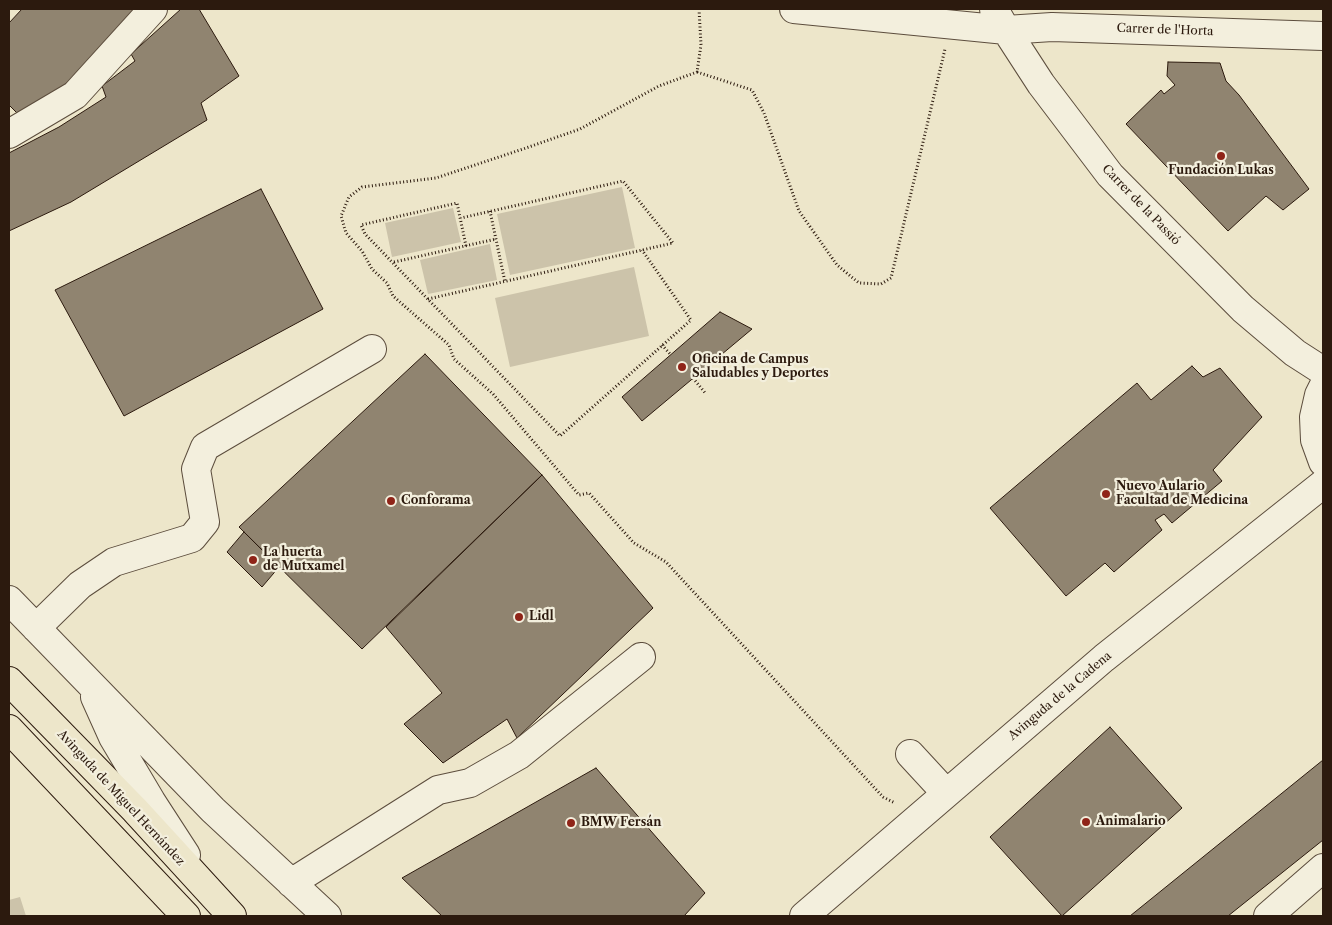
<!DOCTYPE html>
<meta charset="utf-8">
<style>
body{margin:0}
#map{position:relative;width:1332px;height:925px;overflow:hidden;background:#ede6ca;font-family:"Libre Caslon Text",serif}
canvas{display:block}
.frame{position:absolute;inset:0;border:10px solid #2c1a0e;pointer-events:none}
</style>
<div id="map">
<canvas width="1332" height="925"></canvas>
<div class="frame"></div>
</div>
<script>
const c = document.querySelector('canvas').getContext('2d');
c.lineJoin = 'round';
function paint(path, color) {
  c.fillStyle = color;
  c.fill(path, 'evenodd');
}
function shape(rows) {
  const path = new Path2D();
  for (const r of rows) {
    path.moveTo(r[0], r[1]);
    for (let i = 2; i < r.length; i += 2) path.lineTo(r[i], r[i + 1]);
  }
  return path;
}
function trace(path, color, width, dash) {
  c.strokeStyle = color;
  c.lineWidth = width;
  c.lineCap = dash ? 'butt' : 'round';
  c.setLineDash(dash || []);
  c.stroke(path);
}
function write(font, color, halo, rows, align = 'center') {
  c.font = font + ' "Libre Caslon Text",serif';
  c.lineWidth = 4.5;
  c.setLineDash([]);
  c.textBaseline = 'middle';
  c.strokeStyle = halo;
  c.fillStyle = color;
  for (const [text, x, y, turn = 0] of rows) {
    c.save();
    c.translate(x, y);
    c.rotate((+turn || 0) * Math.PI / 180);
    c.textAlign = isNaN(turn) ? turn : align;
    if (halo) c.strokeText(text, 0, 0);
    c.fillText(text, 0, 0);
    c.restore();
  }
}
paint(shape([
 [622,187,635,248,510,275,497,214],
 [453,208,461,242,392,257,385,223],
 [490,244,497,280,428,294,420,260],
 [634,267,649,336,510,367,495,298],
 [20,897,26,916,9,916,9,900]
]), '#ccc3aa');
const building = shape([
 [22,9,140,9,91,64,34,109,21,117,9,105,9,23,22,9],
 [181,9,199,9,239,76,201,103,207,120,71,202,9,231,9,153,59,127,106,97,102,86,135,61,131,54,181,9],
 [1168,62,1220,63,1226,81,1239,95,1309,189,1283,210,1266,196,1228,231,1126,124,1161,90,1164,94,1175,85,1167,76,1168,62],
 [261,189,323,309,124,416,55,290,261,189],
 [720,312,752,329,642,421,622,397,720,312],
 [425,354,542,475,362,649,239,527,425,354],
 [1192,366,1203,377,1220,368,1262,417,1213,470,1222,481,1172,523,1164,514,1155,520,1162,530,1114,572,1105,563,1066,596,990,508,1137,383,1151,400,1192,366],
 [542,475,653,608,517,738,507,719,443,763,404,724,442,693,386,627,542,475],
 [244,532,279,567,262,587,227,552,244,532],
 [1110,727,1182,808,1062,916,990,837,1110,727],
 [1323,760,1323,840,1228,916,1130,916,1323,760],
 [596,768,705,893,684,916,442,916,402,878,596,768]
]);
paint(building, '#908470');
trace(building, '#2c1a0e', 1);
const minor = shape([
 [794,9,1006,30,1052,27,1323,36],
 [994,9,1006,30,1041,84,1110,175,1243,309,1295,353,1323,371],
 [9,134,75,95,153,9],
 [1323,387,1319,395,1314,417,1315,440,1323,462],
 [9,600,213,810,327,916],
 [36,628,80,585,114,562,192,538,205,522,196,469,205,447,372,349],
 [95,697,113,737,151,801,186,855],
 [910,754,946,793],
 [291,883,438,790,470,783,519,755,641,657],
 [804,916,1104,658,1323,484],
 [1268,916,1323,868]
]);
const major = shape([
 [9,681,135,810,232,916],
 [9,729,186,916]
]);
trace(minor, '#5c4d3d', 30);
trace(major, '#2c1a0e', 30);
trace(shape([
 [699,9,701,45,697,72,659,86,580,129,526,148,436,178,362,187,349,197,341,216,346,233,362,251,372,269,387,283,393,296,449,345,454,359,493,394,579,495,589,493,634,543,666,562,883,797,895,803],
 [697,72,752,90,764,113,799,211,837,265,859,283,881,284,891,278,945,49],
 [490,211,505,282],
 [466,246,457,203,361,225,365,234,560,436,691,320,642,250],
 [394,262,496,239],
 [428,299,673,243,623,181,461,218],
 [662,345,671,355],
 [693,378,706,394]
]), '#2c1a0e', 3, [1, 2.5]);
trace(minor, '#f3efdd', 28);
trace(major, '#ede6ca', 28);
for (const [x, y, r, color] of [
 [1221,156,5,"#8f2418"],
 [682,367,5,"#8f2418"],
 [1106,494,5,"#8f2418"],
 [391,501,5,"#8f2418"],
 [253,560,5,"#8f2418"],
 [519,617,5,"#8f2418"],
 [1086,822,5,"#8f2418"],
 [571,823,5,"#8f2418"]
]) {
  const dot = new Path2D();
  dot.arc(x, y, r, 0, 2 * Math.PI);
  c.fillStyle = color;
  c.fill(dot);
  trace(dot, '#f3efdd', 2);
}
write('12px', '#2c1a0e', '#f3efdd', [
 ["Carrer de l'Horta",1165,30,2],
 ["Carrer de la Passió",1141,205,46],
 ["Avinguda de la Cadena",1060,696,-40],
 ["Avinguda de Miguel Hernández",121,798,47]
]);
write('bold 12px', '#2c1a0e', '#f3efdd', [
 ["Fundación Lukas",1221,171,"center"],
 ["Oficina de Campus",692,360],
 ["Saludables y Deportes",692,374],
 ["Nuevo Aulario",1116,487],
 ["Facultad de Medicina",1116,501],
 ["Conforama",401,501],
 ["La huerta",263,553],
 ["de Mutxamel",263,567],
 ["Lidl",529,617],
 ["Animalario",1096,822],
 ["BMW Fersán",581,823]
], 'left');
</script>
